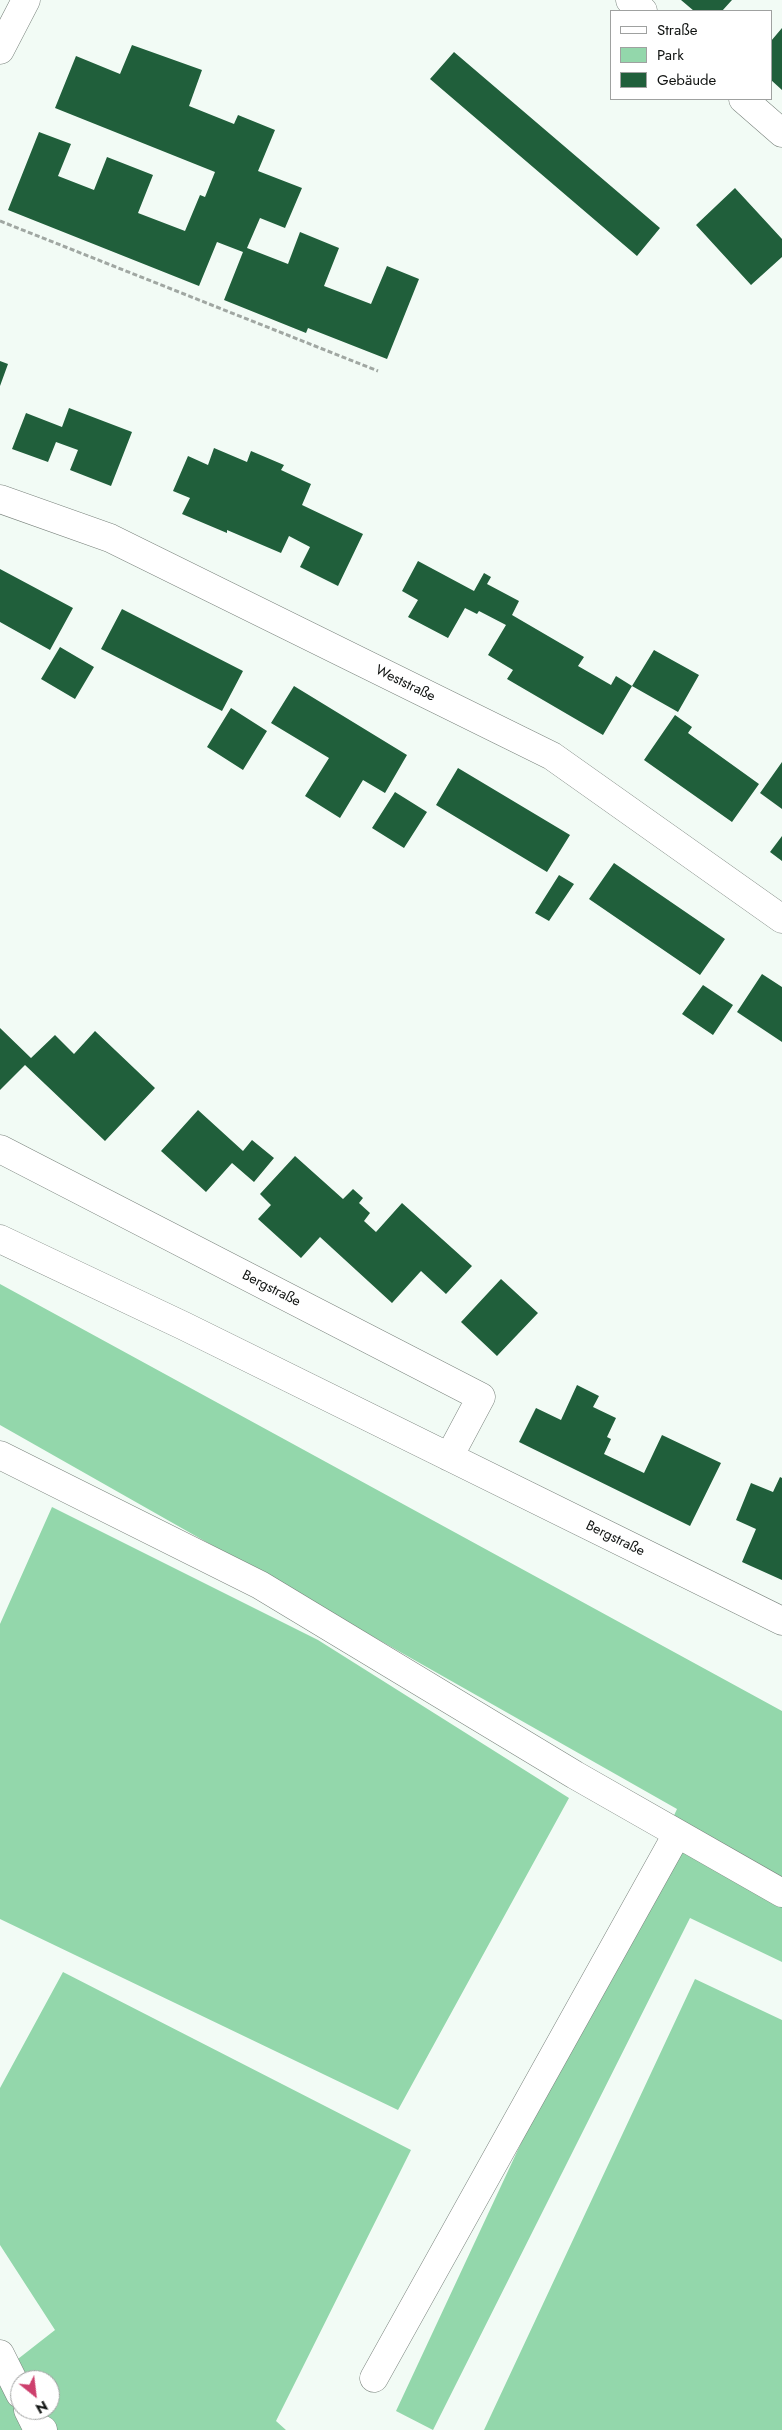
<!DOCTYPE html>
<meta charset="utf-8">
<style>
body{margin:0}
#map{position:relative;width:782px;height:2430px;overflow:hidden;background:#f2fbf5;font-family:Jost,sans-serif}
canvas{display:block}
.legend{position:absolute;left:610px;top:10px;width:162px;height:90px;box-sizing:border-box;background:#fff;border:1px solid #9fa1a0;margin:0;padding:6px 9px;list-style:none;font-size:15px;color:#101311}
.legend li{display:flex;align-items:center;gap:10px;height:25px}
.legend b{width:25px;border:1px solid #9fa1a0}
.north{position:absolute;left:10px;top:2370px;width:50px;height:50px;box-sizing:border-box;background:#fff;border:1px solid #9fa1a0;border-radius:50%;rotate:151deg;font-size:14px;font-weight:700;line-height:20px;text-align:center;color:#101311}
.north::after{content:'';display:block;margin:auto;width:18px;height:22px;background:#cd406d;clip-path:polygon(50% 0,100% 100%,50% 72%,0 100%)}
</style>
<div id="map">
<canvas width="782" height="2430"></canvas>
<ul class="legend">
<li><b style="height:6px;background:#fff"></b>Straße</li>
<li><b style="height:14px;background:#93d7ab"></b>Park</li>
<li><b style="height:14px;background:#205f3b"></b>Gebäude</li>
</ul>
<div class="north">N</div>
</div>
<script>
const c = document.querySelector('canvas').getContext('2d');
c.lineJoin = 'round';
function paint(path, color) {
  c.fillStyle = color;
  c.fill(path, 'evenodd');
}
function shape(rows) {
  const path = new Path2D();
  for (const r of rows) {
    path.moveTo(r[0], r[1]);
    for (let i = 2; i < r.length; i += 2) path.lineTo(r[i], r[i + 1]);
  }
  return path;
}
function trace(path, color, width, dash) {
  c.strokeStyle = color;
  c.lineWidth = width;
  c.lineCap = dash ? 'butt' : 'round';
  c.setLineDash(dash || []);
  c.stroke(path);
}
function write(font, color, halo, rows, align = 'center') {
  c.font = font + ' Jost,sans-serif';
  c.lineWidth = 5;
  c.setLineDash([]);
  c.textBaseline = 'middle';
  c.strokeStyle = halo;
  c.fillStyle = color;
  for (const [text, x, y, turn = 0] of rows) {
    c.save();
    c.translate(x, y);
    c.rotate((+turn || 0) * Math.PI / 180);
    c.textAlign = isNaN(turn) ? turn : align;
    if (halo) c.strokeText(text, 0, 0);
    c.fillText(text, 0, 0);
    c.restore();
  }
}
paint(shape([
 [0,1284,782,1711,782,1962,690,1918,433,2430,396,2411,677,1809,0,1425],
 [52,1507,318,1640,569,1798,398,2110,0,1919,0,1624],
 [63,1972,411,2150,276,2421,286,2430,0,2430,0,2373,55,2330,0,2245,0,2088],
 [20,2380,50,2380,50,2410,20,2410],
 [695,1979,782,2020,782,2430,484,2430]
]), '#93d7ab');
paint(shape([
 [681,0,732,0,722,11,694,11],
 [782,28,782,90,771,80,771,41],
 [132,45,202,70,189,106,234,124,238,115,275,130,258,171,302,188,285,228,260,218,247,248,288,264,300,232,339,248,324,286,371,304,387,266,419,279,387,359,308,328,306,333,224,300,243,252,217,242,199,286,8,210,39,132,71,144,58,176,94,190,107,157,153,175,138,213,185,231,200,195,205,197,215,172,55,108,76,56,120,74],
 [454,52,660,228,637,256,430,79],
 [735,188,782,239,782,257,751,285,696,225],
 [0,361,8,364,0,386],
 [69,408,132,432,111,486,70,470,78,450,56,442,48,462,12,449,26,413,62,427],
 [214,448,247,462,251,451,284,465,281,470,311,484,302,505,363,534,338,586,300,567,310,547,289,536,281,553,227,530,227,533,182,514,190,498,173,491,188,456,208,465],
 [418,561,474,591,484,573,491,577,487,584,519,601,512,615,584,657,578,666,611,685,616,676,632,686,603,735,507,679,513,670,488,655,506,625,479,611,477,614,465,608,448,638,408,617,418,600,402,591],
 [0,569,73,608,50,650,0,622],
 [122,609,243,671,222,711,101,649],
 [60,647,94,667,75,699,41,679],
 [654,650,699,675,678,712,632,686],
 [294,686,407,755,385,793,363,780,340,818,305,796,329,758,271,723],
 [231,708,267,731,243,770,207,747],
 [675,715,692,727,688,733,759,784,732,822,644,760],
 [782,762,782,809,760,793],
 [458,768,570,835,547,872,436,805],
 [395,792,427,812,404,848,372,828],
 [782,836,782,861,770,852],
 [614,863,725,939,700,975,589,899],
 [559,875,574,884,549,921,535,913],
 [762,974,782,987,782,1042,737,1012],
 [703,985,733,1005,713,1035,682,1014],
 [0,1028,31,1058,55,1035,74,1054,95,1031,155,1088,105,1141,25,1065,0,1090],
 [198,1110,243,1151,252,1140,274,1158,254,1182,232,1163,206,1192,161,1151],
 [295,1156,343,1199,353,1189,363,1198,359,1203,370,1213,364,1221,376,1232,402,1203,472,1266,446,1294,421,1271,392,1303,320,1237,301,1258,258,1219,271,1205,260,1194],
 [501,1279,538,1313,497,1356,461,1322],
 [577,1385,599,1396,593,1407,616,1418,607,1437,611,1439,604,1454,644,1473,662,1435,721,1463,690,1526,519,1442,536,1408,561,1420],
 [780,1477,782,1478,782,1580,742,1562,756,1529,736,1520,751,1483,773,1492]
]), '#205f3b');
const minor = shape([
 [630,0,643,11],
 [0,50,26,0],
 [743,99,782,133],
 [0,499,110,538,552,756,782,919],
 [0,1149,481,1397,449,1457],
 [0,1239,184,1326,782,1621],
 [0,1455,260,1585,575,1775,782,1893],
 [0,2354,20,2394],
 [374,2378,677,1834],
 [28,2410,36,2426,43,2430]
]);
trace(minor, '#7a837d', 29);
trace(shape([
 [0,221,378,371]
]), '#a0a7a2', 3, [5, 2.5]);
trace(minor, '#fff', 28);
write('14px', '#101311', '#fff', [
 ["Weststraße",405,684,26],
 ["Bergstraße",271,1289,27],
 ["Bergstraße",615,1539,26]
]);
</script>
